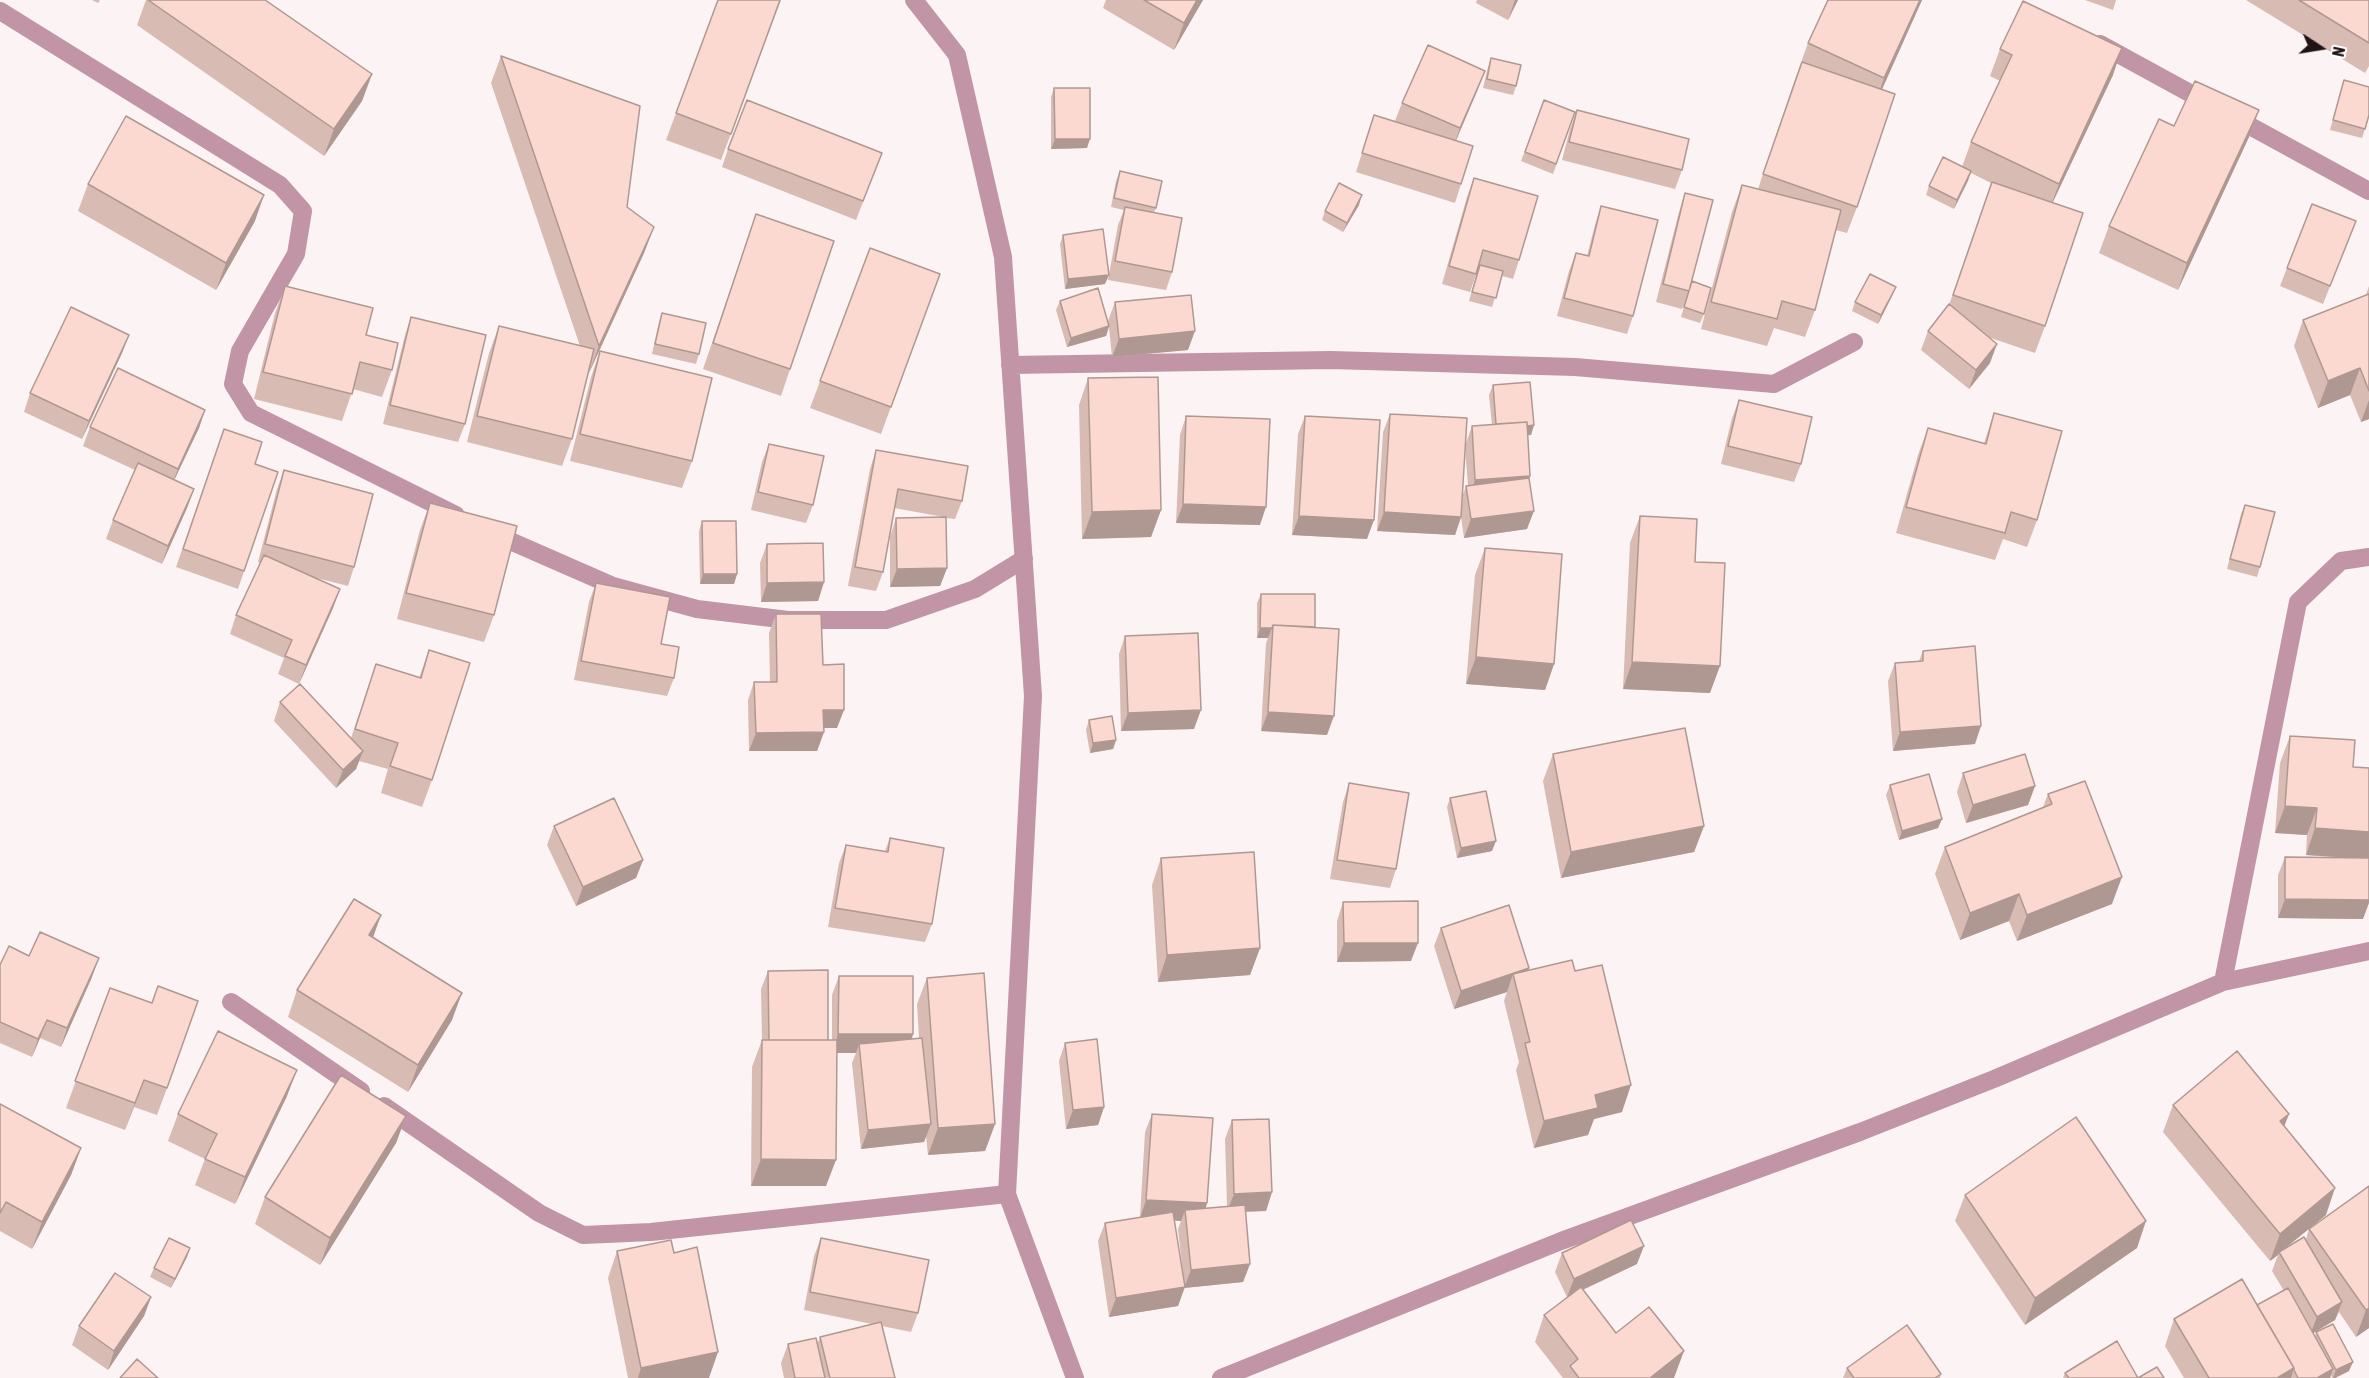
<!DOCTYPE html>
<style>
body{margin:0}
#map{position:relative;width:2369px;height:1378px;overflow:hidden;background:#fbf3f4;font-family:"Asap Condensed",sans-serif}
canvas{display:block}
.north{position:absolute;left:2291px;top:18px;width:60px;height:60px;-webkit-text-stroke:4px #fff;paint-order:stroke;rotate:102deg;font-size:16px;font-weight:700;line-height:24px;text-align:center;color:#1f1313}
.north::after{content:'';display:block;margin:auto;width:21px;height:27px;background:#1f1313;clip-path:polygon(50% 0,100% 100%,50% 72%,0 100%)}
</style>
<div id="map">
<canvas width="2369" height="1378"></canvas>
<div class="north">N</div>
</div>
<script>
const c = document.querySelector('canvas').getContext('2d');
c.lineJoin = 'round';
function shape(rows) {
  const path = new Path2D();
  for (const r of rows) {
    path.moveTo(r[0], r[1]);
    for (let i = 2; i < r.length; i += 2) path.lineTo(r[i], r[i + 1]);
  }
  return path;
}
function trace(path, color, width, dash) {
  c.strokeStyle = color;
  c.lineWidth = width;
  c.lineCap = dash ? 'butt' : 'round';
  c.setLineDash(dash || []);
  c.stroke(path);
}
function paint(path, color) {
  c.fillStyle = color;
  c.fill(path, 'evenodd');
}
trace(shape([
 [914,0,957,55,1003,257,1033,696,1007,1194,1075,1378],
 [0,11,280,185,303,211,296,254,240,351,233,384,251,413,456,515],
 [2100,44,2369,191],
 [1010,365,1331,360,1575,367,1774,384,1854,342],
 [492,533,613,586,697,609,788,620,886,620,975,589,1024,559],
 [2223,982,2298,602,2341,561,2369,557],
 [231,1002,361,1091],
 [384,1106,539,1213,583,1235,651,1232,1007,1194],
 [1221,1378,1561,1241,1860,1132,1994,1079,2223,982,2369,951]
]), '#c195a5', 18);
paint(shape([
 [92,0,100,0,98,3],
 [146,0,265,0,372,74,362,101,324,156,137,25],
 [781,0,721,160,666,140,676,113],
 [1106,0,1203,0,1174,50,1103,8],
 [1477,0,1518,0,1508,20,1476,3],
 [1828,0,1922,0,1882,89,1857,207,1847,233,1836,230,1815,310,1805,337,1774,328,1767,346,1701,329,1732,212,1742,185,1758,189,1792,88,1808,43],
 [2085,0,2116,0,2113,10],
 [2246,0,2369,0,2369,66,2365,73],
 [2000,49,2113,75,2053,202,2045,326,2035,353,1988,337,1990,363,1969,389,1921,350,1928,331,1949,305,1991,183,1971,173,1954,209,1926,195,1929,186,1962,167,1971,142,2000,81,1990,76],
 [501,56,627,207,654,227,644,253,589,373,589,371,572,439,562,466,467,442,489,353,499,326,580,346,491,83],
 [1491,58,1516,86,1513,95,1483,88,1488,67],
 [2344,80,2365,129,2362,138,2330,130],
 [1054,88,1087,148,1051,149,1051,97],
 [1478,89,1456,141,1461,184,1455,203,1356,172,1374,115,1395,121,1402,103],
 [1544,100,1575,112,1553,174,1521,161],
 [1577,110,1682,170,1675,189,1562,160,1570,129],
 [2259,110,2249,137,2178,290,2099,253,2109,226,2174,126],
 [728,149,882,153,856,220,722,167],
 [1120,171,1156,208,1154,212,1172,272,1166,290,1108,280,1118,225,1124,210,1111,207,1116,181],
 [1474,178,1519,260,1513,279,1502,276,1492,307,1469,301,1478,269,1470,292,1442,284,1467,197],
 [88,184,255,221,216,290,78,211],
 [1685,193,1691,285,1704,314,1700,323,1681,317,1686,300,1682,309,1656,302,1679,212],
 [1359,205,1343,232,1322,220,1325,211],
 [1601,206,1633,316,1627,334,1557,316,1569,271,1576,253,1587,256,1595,225],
 [756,215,790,369,781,396,703,369],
 [2356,221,2323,304,2280,286,2287,268],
 [1063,235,1105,284,1065,289,1060,244],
 [870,248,940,274,881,434,810,408],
 [285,286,366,335,392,370,382,397,353,389,342,421,254,399,275,313],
 [2369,286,2369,419,2361,422,2350,395,2318,408,2294,346,2303,320,2366,295],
 [1896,287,1892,296,1878,324,1852,311,1855,302],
 [1060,301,1108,321,1115,302,1188,350,1112,357,1109,327,1106,336,1067,347,1056,310],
 [662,313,699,354,696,364,652,354,659,322],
 [411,317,465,424,458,442,383,424,405,335],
 [129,335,122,353,82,439,24,412,30,393],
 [600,351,692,461,682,488,570,461,591,377],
 [1088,378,1161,510,1151,537,1082,539,1079,405],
 [1493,385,1534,425,1531,435,1528,435,1530,476,1529,479,1527,529,1464,538,1461,517,1455,535,1377,531,1383,432,1390,414,1466,443,1472,426,1492,425,1489,395],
 [1465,448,1468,486,1466,486,1462,497],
 [1739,400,1801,464,1794,482,1721,464,1732,418],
 [205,410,199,428,174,480,194,489,187,508,162,564,106,539,113,520,135,470,83,446,90,427],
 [1994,413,2037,520,2027,547,2003,539,1995,560,1896,533,1918,455,1928,428,1984,443],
 [1186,416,1260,525,1176,523,1180,435],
 [1305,416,1367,539,1292,535,1298,434],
 [224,429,255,464,278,472,238,589,176,567],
 [769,444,813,505,806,523,751,510,762,462],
 [876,450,962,501,955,519,946,518,947,568,940,586,890,587,890,537,896,518,944,517,894,508,883,572,876,591,848,586,870,469],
 [284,470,354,567,348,586,309,576,340,589,333,608,299,684,278,674,284,658,230,634,236,615,260,563,258,562,277,489],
 [430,503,494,615,484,642,397,619,420,530],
 [2245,505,2260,567,2257,577,2227,569,2241,514],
 [1640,516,1695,562,1710,693,1623,689,1630,543],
 [702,521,737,574,734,584,700,584,699,531],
 [767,544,824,582,818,601,761,602,760,563],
 [1485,548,1554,664,1545,690,1466,684,1475,575],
 [596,583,661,644,674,678,667,696,574,680,589,602],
 [1261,594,1315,627,1327,735,1261,731,1266,643,1268,638,1257,638,1257,603],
 [776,614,837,728,824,728,824,732,817,751,749,751,748,700,754,682,770,682,769,633],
 [1125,636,1194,729,1121,731,1119,654],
 [429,650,432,780,422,807,381,793,388,769,359,761,356,769,336,788,274,721,280,702,351,738,376,664,419,678],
 [1923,651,1975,744,1893,751,1888,681,1895,663,1919,661],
 [1089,720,1116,740,1113,749,1090,753,1086,730],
 [2290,736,2353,767,2363,919,2278,918,2278,875,2285,857,2348,858,2306,855,2307,835,2275,833,2280,763],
 [1553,754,1704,826,1694,852,1561,878,1543,781],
 [1963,773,2035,786,2028,805,1966,823,1957,792],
 [1349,783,1396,869,1390,888,1330,879,1343,802],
 [1890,785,1942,819,1938,828,1899,840,1886,795],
 [2048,794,2112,904,2017,941,2009,921,1960,940,1935,874,1945,847,2043,807],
 [1450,798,1492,851,1457,858,1447,807],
 [554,826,643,860,636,878,576,906,547,845],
 [890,838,932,924,925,942,828,927,839,863,846,845,885,851],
 [1161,858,1260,948,1250,975,1158,982,1152,885],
 [1343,902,1411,961,1337,962,1337,921],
 [381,915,373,938,452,1020,408,1092,288,1017,297,990],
 [1441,928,1529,968,1528,971,1622,1112,1594,1119,1588,1135,1534,1148,1516,1070,1519,1062,1504,1001,1507,992,1454,1009,1434,946],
 [29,956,92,977,61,1047,40,1038,32,1057,0,1043,0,965],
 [768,971,828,1040,832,1040,832,995,839,976,913,1034,912,1039,919,1038,917,1004,927,978,995,1124,985,1151,928,1155,926,1136,924,1142,861,1149,852,1063,856,1053,837,1053,826,1186,751,1186,752,1067,762,1040,761,989],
 [110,988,167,1088,157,1115,134,1107,125,1130,66,1108],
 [1065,1043,1104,1107,1098,1125,1066,1129,1059,1061],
 [287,1096,235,1204,195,1185,205,1159,168,1141,178,1114],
 [0,1104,81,1148,71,1175,32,1249,0,1231],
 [2173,1105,2284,1126,2326,1215,2287,1247,2306,1239,2309,1229,2369,1186,2369,1328,2356,1337,2339,1312,2335,1320,2313,1333,2315,1336,2316,1332,2349,1371,2335,1378,2332,1378,2331,1375,2330,1378,2184,1378,2165,1346,2174,1319,2257,1305,2284,1291,2272,1271,2278,1255,2270,1261,2163,1132],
 [1152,1114,1207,1203,1206,1208,1227,1206,1225,1139,1232,1120,1272,1192,1266,1211,1245,1212,1250,1264,1243,1282,1184,1288,1178,1306,1109,1317,1098,1241,1105,1223,1140,1217,1145,1132],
 [1174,1220,1181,1221,1178,1229,1184,1282],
 [406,1116,396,1143,320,1265,255,1224,265,1197],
 [1965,1195,2137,1248,2025,1325,1955,1221],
 [821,1238,918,1313,911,1332,882,1326,895,1378,784,1378,781,1363,788,1344,817,1345,820,1337,872,1324,804,1310,814,1256],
 [617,1251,674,1253,709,1378,628,1378,608,1278],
 [1562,1253,1637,1264,1583,1290,1616,1333,1674,1378,1563,1378,1535,1342,1544,1315,1567,1297,1555,1272],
 [187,1257,171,1288,150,1277,154,1268],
 [151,1297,144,1316,108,1370,72,1345,79,1326],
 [1847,1368,1941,1374,1940,1378,1843,1378],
 [2065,1373,2138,1378,2164,1378,2063,1378]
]), '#d8bbb3');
paint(shape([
 [1197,0,1203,0,1174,50,1184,23],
 [1515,0,1518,0,1508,20],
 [1920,0,1922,0,1875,105,1884,78],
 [2122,48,2113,75,2049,210,2059,184],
 [1485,71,1478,89,1453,147,1460,128],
 [372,74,362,101,324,156,334,129],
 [2259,110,2249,137,2178,290,2187,263],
 [1055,139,1090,139,1087,148,1051,149],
 [1971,171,1968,181,1954,209,1957,200],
 [264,195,255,221,216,290,226,263],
 [1362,195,1359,205,1343,232,1347,223],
 [654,227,644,253,589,373,599,346],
 [1109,275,1105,284,1065,289,1068,279],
 [1896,287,1892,296,1878,324,1881,315],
 [1109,326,1106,336,1067,347,1071,338],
 [1195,331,1188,350,1112,357,1119,339],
 [129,335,122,353,82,439,89,421],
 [1997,344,1990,363,1969,389,1976,370],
 [2360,368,2350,395,2318,408,2328,381],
 [2369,400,2369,419,2361,422],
 [205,410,199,428,171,487,178,469],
 [1534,425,1531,435,1493,438,1497,429],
 [1530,476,1524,495,1469,499,1475,480],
 [194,489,187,508,162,564,168,546],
 [1183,504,1266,507,1260,525,1176,523],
 [1161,510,1151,537,1082,539,1092,512],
 [1534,511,1527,529,1464,538,1471,519],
 [1384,512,1461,517,1455,535,1377,531],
 [1299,516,1374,520,1367,539,1292,535],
 [947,568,940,586,890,587,897,569],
 [703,574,737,574,734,584,700,584],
 [824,582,818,601,761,602,767,583],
 [340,589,333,608,299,684,306,665],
 [1260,628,1272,628,1268,638,1257,638],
 [1476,657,1554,664,1545,690,1466,684],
 [1632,662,1720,666,1710,693,1623,689],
 [823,710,844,710,837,728,817,728],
 [1201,710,1194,729,1121,731,1128,713],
 [1268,712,1334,716,1327,735,1261,731],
 [1981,726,1975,744,1893,751,1900,732],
 [824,732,817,751,749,751,756,733],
 [1116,740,1113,749,1090,753,1093,743],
 [363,751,356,769,336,788,343,770],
 [2035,786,2028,805,1966,823,1973,805],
 [2285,806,2317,808,2307,835,2275,833],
 [1942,819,1938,828,1899,840,1902,831],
 [1704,826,1694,852,1561,878,1571,852],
 [2315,828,2369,832,2369,859,2306,855],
 [1496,841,1492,851,1457,858,1461,848],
 [643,860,636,878,576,906,583,887],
 [2122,877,2112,904,2017,941,2027,915],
 [2019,894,2009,921,1960,940,1970,913],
 [2285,899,2369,900,2369,903,2363,919,2278,918],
 [381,915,371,942,369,935],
 [1344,943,1418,943,1411,961,1337,962],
 [1260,948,1250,975,1158,982,1167,955],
 [99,958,92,977,61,1047,67,1028],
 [1529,968,1522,987,1513,974,1507,992,1454,1009,1461,991],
 [462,993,452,1020,408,1092,418,1065],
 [47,1020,40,1038,32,1057,38,1039],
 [838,1034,913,1034,907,1053,859,1044,856,1053,832,1053],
 [297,1070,287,1096,235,1204,245,1177],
 [144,1080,134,1107,125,1130,135,1103],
 [1631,1085,1622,1112,1594,1119,1588,1135,1534,1148,1544,1121,1595,1095],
 [1104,1107,1098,1125,1066,1129,1073,1110],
 [2289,1114,2279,1140,2280,1121],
 [406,1116,396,1143,320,1265,330,1238],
 [931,1124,924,1142,861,1149,868,1130],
 [995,1124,985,1151,928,1155,938,1128],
 [81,1148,71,1175,32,1249,42,1222],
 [761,1159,836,1160,826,1186,751,1186],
 [2335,1188,2326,1215,2279,1253,2279,1252,2278,1255,2270,1261,2280,1234],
 [1272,1192,1266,1211,1227,1212,1234,1194],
 [1146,1200,1207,1203,1201,1222,1185,1210,1181,1221,1140,1218],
 [2146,1221,2137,1248,2025,1325,2035,1298],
 [1644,1246,1637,1264,1567,1297,1574,1279],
 [190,1248,187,1257,171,1288,175,1279],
 [1250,1264,1243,1282,1184,1288,1191,1270],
 [1185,1287,1178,1306,1109,1317,1116,1298],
 [151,1297,144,1316,108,1370,114,1351],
 [2342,1302,2335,1320,2310,1335,2317,1317],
 [2369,1308,2369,1328,2356,1337,2366,1310],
 [1684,1351,1674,1378,1650,1378],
 [718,1352,709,1378,638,1378,641,1368],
 [2353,1362,2349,1371,2335,1378,2333,1378,2336,1370],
 [2294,1368,2291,1378,2277,1378],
 [2333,1369,2330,1378,2317,1378]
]), '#b09892');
const building = shape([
 [148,0,265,0,372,74,334,129,148,0],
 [718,0,780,0,731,134,676,113,718,0],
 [1144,0,1197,0,1184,23,1144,0],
 [1828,0,1920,0,1884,78,1808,43,1828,0],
 [2299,0,2369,0,2369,43,2299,0],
 [2023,1,2122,48,2059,184,1971,142,2012,55,2000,49,2023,1],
 [1428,45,1485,71,1460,128,1402,103,1428,45],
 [501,56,640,106,627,207,654,227,599,346,501,56],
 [1491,58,1521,65,1516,86,1487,79,1491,58],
 [1802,62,1895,94,1857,207,1763,174,1802,62],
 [2344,80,2369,87,2369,115,2365,129,2333,120,2344,80],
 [2195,81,2259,110,2187,263,2109,226,2159,119,2174,126,2195,81],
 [1054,88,1090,88,1090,139,1055,139,1054,88],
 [747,100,882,153,863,201,728,149,747,100],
 [1544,100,1575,112,1556,164,1525,152,1544,100],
 [1577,110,1689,139,1682,170,1569,142,1577,110],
 [1374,115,1473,146,1461,184,1362,153,1374,115],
 [126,116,264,195,226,263,88,184,126,116],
 [1943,157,1971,171,1957,200,1929,186,1943,157],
 [1120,171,1162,181,1156,208,1114,198,1120,171],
 [1474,178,1538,196,1519,260,1483,250,1476,274,1449,266,1474,178],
 [1992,182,2083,213,2045,326,1953,295,1992,182],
 [1339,183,1362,195,1347,223,1325,211,1339,183],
 [1742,185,1841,210,1815,310,1782,301,1777,319,1711,302,1742,185],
 [1685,193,1713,200,1689,291,1663,284,1685,193],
 [2312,204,2356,221,2330,286,2287,268,2312,204],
 [1601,206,1658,220,1633,316,1564,298,1576,253,1589,256,1601,206],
 [1125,207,1182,218,1172,272,1115,261,1125,207],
 [756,214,834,241,790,369,713,343,756,214],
 [1103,229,1109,275,1068,279,1063,235,1103,229],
 [870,248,940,274,891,407,820,381,870,248],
 [1480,265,1503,271,1496,298,1472,292,1480,265],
 [1870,274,1896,287,1881,315,1855,302,1870,274],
 [1692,281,1711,288,1704,314,1684,307,1692,281],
 [285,286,373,308,366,335,398,343,392,370,360,362,352,394,263,372,285,286],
 [1098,288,1109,326,1071,338,1060,301,1098,288],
 [2369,294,2369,391,2360,368,2328,381,2303,320,2369,294],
 [1191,295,1195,331,1119,339,1115,302,1191,295],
 [1949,304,1997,344,1976,370,1928,331,1949,304],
 [71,307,129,335,89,421,30,393,71,307],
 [662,313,706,323,699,354,655,344,662,313],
 [411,317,486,335,465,424,390,405,411,317],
 [499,326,594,349,572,439,477,416,499,326],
 [600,351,712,378,692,461,580,434,600,351],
 [118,368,205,410,178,469,90,427,118,368],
 [1158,377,1161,510,1092,512,1088,378,1158,377],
 [1530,382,1534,425,1527,426,1527,422,1496,424,1493,385,1530,382],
 [1739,400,1812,417,1801,464,1728,446,1739,400],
 [1994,413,2062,431,2037,520,2011,512,2005,533,1906,507,1928,428,1986,444,1994,413],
 [1390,414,1467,418,1461,517,1384,512,1390,414],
 [1186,416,1270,419,1266,507,1183,504,1186,416],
 [1305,416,1380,420,1374,520,1299,516,1305,416],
 [1527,422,1530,476,1475,480,1472,426,1527,422],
 [224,429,262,442,255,464,278,472,244,571,183,549,224,429],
 [769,444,824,456,813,505,758,492,769,444],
 [876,450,968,466,962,501,898,489,883,572,855,567,876,450],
 [138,463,194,489,168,546,113,520,138,463],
 [284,470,373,494,354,567,265,544,284,470],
 [1529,478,1534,511,1471,519,1466,486,1529,478],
 [430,503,517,526,494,615,406,593,430,503],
 [2245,505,2275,512,2260,567,2230,559,2245,505],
 [1640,516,1697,519,1695,562,1725,563,1720,666,1632,662,1640,516],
 [946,517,947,568,897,569,896,518,946,517],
 [702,521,736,521,737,574,703,574,702,521],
 [823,543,824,582,767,583,767,544,823,543],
 [1485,548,1562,554,1554,664,1476,657,1485,548],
 [264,555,340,589,306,665,285,656,292,640,236,615,264,555],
 [596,583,670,597,661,644,679,647,674,678,581,661,596,583],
 [1261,594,1315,594,1315,627,1273,625,1272,628,1260,628,1261,594],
 [776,614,821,614,823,665,844,664,844,710,823,710,824,732,756,733,754,682,777,682,776,614],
 [1273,625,1339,629,1334,716,1268,712,1273,625],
 [1198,633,1201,710,1128,713,1125,636,1198,633],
 [1975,646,1981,726,1900,732,1895,663,1923,661,1923,651,1975,646],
 [429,650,470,663,432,780,390,766,398,743,355,729,376,664,421,678,429,650],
 [300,684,363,751,343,770,280,702,300,684],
 [1112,716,1116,740,1093,743,1089,720,1112,716],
 [1685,728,1704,826,1571,852,1553,754,1685,728],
 [2290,736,2355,740,2353,767,2369,768,2369,832,2315,828,2317,808,2285,806,2290,736],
 [2025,754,2035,786,1973,805,1963,773,2025,754],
 [1929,774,1942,819,1902,831,1890,785,1929,774],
 [2085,781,2122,877,2027,915,2019,894,1970,913,1945,847,2052,804,2048,794,2085,781],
 [1349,783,1409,793,1396,869,1337,860,1349,783],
 [1486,791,1496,841,1461,848,1450,798,1486,791],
 [614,798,643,860,583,887,554,826,614,798],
 [890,838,944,848,932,924,835,908,846,845,888,852,890,838],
 [1254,852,1260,948,1167,955,1161,858,1254,852],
 [2285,857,2369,858,2369,900,2285,899,2285,857],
 [354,899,381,915,369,935,462,993,418,1065,297,990,354,899],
 [1418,901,1418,943,1344,943,1343,902,1418,901],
 [1509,905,1529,968,1461,991,1441,928,1509,905],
 [40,932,99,958,67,1028,47,1020,38,1039,0,1022,0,965,9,946,29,956,40,932],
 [1572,960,1575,971,1602,965,1631,1085,1595,1095,1598,1108,1544,1121,1525,1043,1530,1042,1513,974,1572,960],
 [828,970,828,1040,769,1040,768,971,828,970],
 [984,973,995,1124,938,1128,927,978,984,973],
 [839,976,913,976,913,1034,838,1034,839,976],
 [158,986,198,1001,167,1088,144,1080,135,1103,75,1081,110,988,152,1003,158,986],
 [218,1031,297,1070,245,1177,205,1159,217,1134,178,1114,218,1031],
 [922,1038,931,1124,868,1130,859,1044,922,1038],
 [1097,1039,1104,1107,1073,1110,1065,1043,1097,1039],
 [762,1040,837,1040,836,1160,761,1159,762,1040],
 [2237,1051,2289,1114,2280,1121,2335,1188,2280,1234,2173,1105,2237,1051],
 [341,1075,406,1116,330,1238,265,1197,341,1075],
 [0,1104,81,1148,42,1222,6,1202,0,1213,0,1104],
 [1152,1114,1213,1118,1207,1203,1146,1200,1152,1114],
 [2076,1117,2146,1221,2035,1298,1965,1195,2076,1117],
 [1269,1119,1272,1192,1234,1194,1232,1120,1269,1119],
 [2369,1186,2369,1308,2366,1310,2309,1229,2369,1186],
 [1245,1205,1250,1264,1191,1270,1185,1210,1245,1205],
 [1173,1212,1185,1287,1116,1298,1105,1223,1173,1212],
 [1631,1220,1644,1246,1574,1279,1562,1253,1631,1220],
 [2304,1237,2342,1302,2317,1317,2279,1252,2304,1237],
 [169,1238,190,1248,175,1279,154,1268,169,1238],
 [821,1238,929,1260,918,1313,810,1292,821,1238],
 [671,1240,674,1253,697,1247,718,1352,641,1368,617,1251,671,1240],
 [115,1273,151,1297,114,1351,79,1326,115,1273],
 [2242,1279,2294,1368,2277,1378,2209,1378,2174,1319,2242,1279],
 [1581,1287,1616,1333,1649,1307,1684,1351,1650,1378,1579,1378,1570,1366,1578,1359,1544,1315,1581,1287],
 [2288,1288,2333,1369,2317,1378,2298,1378,2294,1370,2294,1368,2257,1305,2288,1288],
 [881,1322,895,1378,830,1378,820,1337,881,1322],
 [2333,1324,2353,1362,2336,1370,2316,1332,2333,1324],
 [1907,1325,1941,1374,1935,1378,1854,1378,1847,1368,1907,1325],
 [816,1338,825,1378,795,1378,788,1344,816,1338],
 [2117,1341,2138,1378,2157,1367,2164,1378,2069,1378,2065,1373,2117,1341],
 [137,1359,158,1378,120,1378,137,1359]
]);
paint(building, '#fbd9d0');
trace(building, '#b09892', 1.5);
</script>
